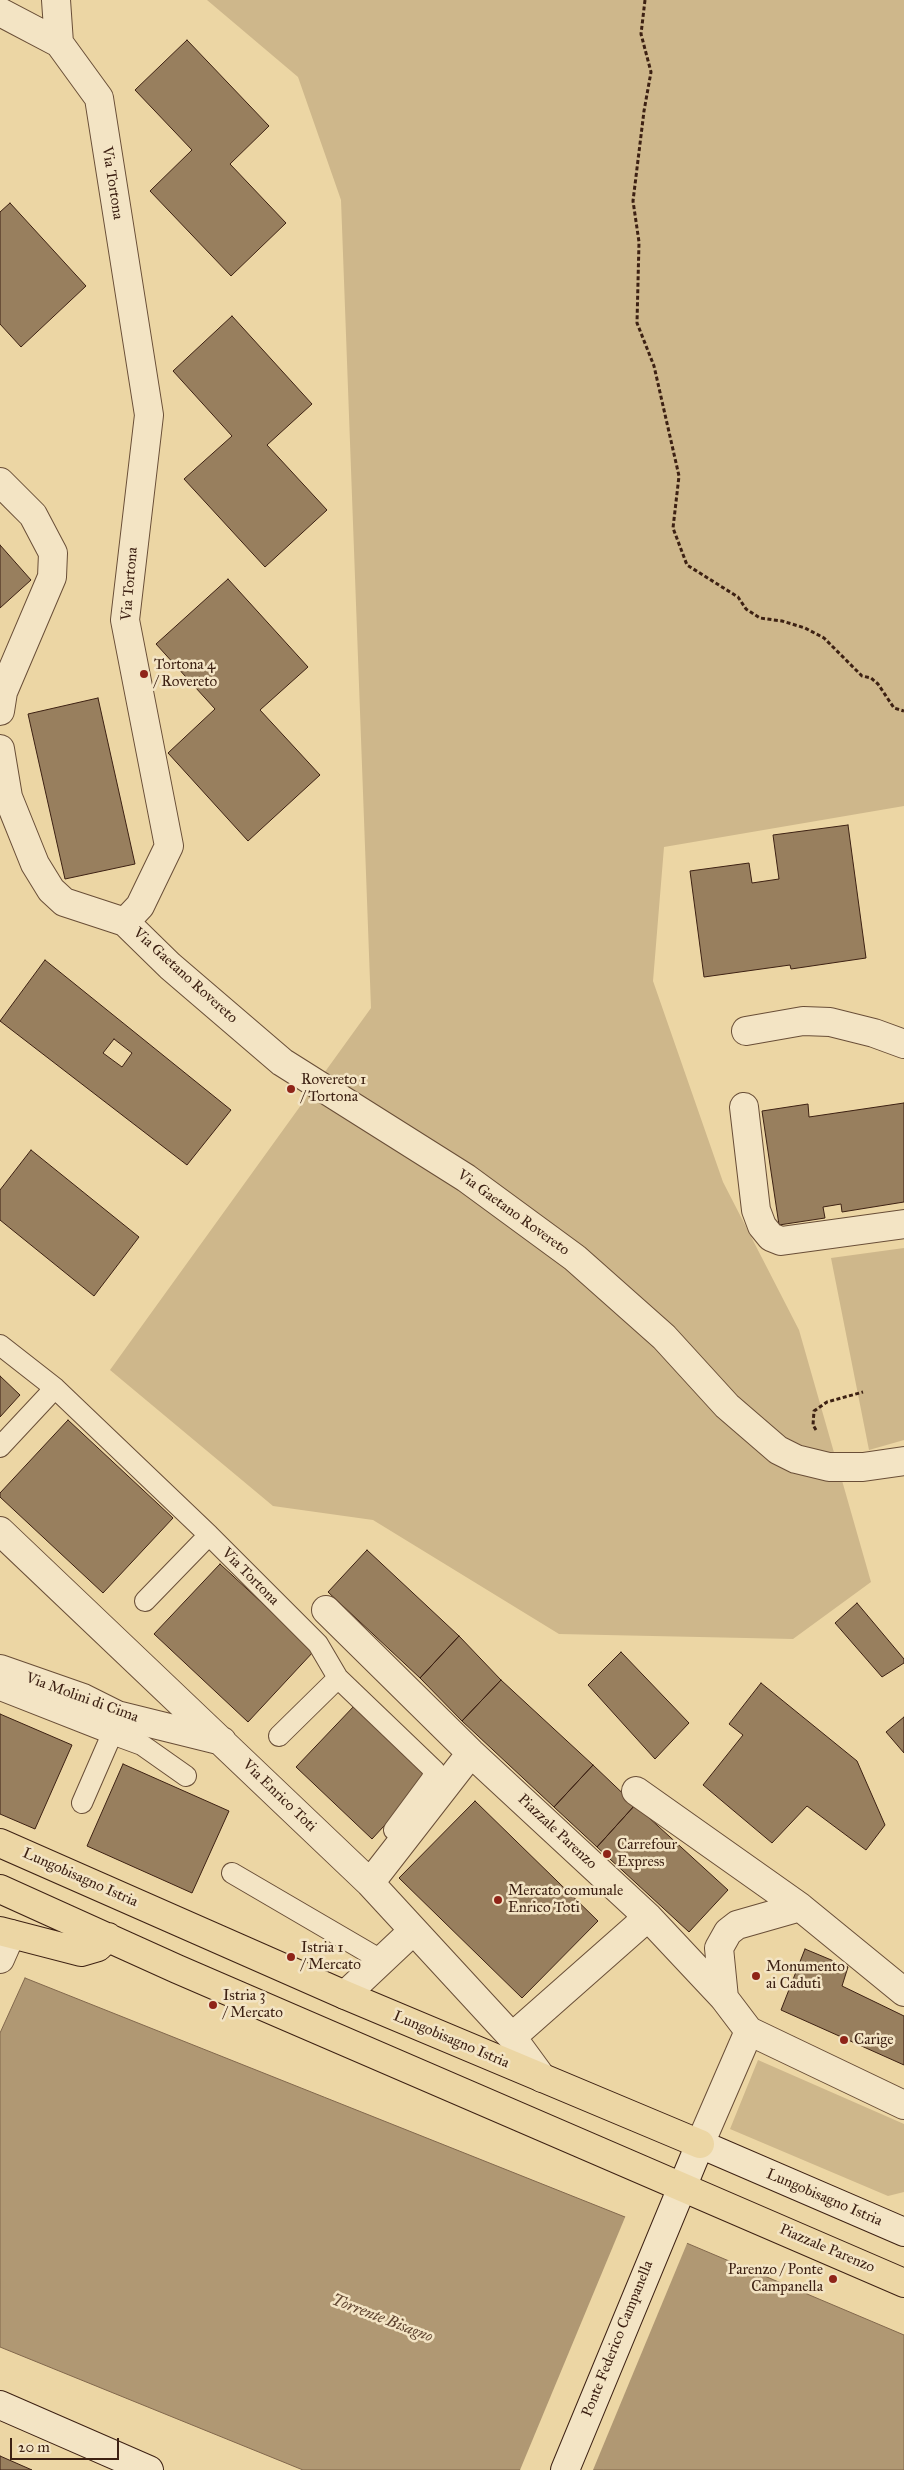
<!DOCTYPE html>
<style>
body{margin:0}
#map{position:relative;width:904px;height:2470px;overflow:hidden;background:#ecd6a4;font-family:"IM FELL Great Primer",serif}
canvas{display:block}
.scale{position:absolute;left:10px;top:2438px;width:109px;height:22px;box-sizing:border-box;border:2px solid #3d2113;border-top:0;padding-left:6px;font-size:15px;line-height:18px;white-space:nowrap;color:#3d2113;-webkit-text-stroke:4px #f3e4c4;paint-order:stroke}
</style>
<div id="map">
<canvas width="904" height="2470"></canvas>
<div class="scale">20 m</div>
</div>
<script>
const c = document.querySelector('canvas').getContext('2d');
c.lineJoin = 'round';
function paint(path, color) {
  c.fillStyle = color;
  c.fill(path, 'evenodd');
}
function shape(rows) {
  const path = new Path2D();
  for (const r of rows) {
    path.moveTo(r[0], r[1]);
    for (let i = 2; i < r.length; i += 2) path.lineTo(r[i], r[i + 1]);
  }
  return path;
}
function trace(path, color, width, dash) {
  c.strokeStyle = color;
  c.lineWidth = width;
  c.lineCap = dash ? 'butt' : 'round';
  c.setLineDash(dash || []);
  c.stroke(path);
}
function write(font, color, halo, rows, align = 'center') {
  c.font = font + ' "IM FELL Great Primer",serif';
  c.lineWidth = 5;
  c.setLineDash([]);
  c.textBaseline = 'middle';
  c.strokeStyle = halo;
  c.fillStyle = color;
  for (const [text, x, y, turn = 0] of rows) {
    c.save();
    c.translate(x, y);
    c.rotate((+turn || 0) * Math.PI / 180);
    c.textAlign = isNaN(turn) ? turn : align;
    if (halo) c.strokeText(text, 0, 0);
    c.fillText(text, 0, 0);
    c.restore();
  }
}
paint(shape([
 [207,0,904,0,904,806,664,847,653,981,723,1182,799,1330,871,1582,793,1639,559,1634,373,1520,273,1506,110,1370,371,1008,341,200,298,77],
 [904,1248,904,1440,869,1450,831,1258],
 [758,2060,904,2124,904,2192,888,2196,730,2129]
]), '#ceb78b');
const water = shape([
 [25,1978,625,2217,904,2335,904,2470,303,2470,0,2347,0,2033,25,1978]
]);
paint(water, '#b09873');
trace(water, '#82684d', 1);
paint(shape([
 [626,2215,688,2241,593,2470,520,2470]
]), '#ecd6a4');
const building = shape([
 [187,40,269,126,230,164,286,223,231,276,150,191,192,150,135,90,187,40],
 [10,203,86,286,21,347,0,324,0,212,10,203],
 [232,316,312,404,267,445,327,510,265,567,184,479,232,436,173,371,232,316],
 [0,545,31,580,0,608,0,545],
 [228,579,308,667,260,710,320,775,248,841,168,753,215,709,156,644,228,579],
 [98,698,135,864,65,879,28,714,98,698],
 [848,825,866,958,791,969,790,965,704,977,690,871,749,863,752,883,779,879,773,835,848,825],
 [45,960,231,1110,187,1165,0,1021,45,960],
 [114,1039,132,1053,122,1067,103,1053,114,1039],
 [904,1103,904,1202,842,1212,841,1204,823,1207,825,1218,779,1225,762,1111,808,1104,809,1117,904,1103],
 [31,1150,139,1237,94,1296,0,1220,0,1190,31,1150],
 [0,1376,20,1395,0,1417,0,1376],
 [68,1420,173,1518,103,1593,0,1497,0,1493,68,1420],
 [367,1550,459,1636,420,1678,328,1592,367,1550],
 [220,1564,314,1651,248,1722,154,1634,220,1564],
 [857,1603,904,1659,904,1663,882,1677,835,1623,857,1603],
 [459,1636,501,1680,462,1721,420,1678,459,1636],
 [621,1652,689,1723,655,1759,588,1685,621,1652],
 [501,1680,593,1765,554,1807,462,1721,501,1680],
 [761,1683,857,1761,885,1825,866,1850,807,1806,772,1843,703,1785,743,1735,729,1724,761,1683],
 [356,1704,431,1775,372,1839,296,1767,356,1704],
 [0,1714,72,1745,35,1829,0,1814,0,1714],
 [904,1717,904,1753,886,1732,904,1717],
 [123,1764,229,1811,192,1893,87,1846,123,1764],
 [593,1765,635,1805,597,1847,554,1807,593,1765],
 [475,1801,598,1921,522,1998,399,1878,475,1801],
 [635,1805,728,1890,689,1932,597,1847,635,1805],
 [805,1949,848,1967,842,1986,904,2016,904,2065,781,2010,805,1949],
 [0,2456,32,2470,0,2470,0,2456]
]);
paint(building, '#987f5e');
trace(building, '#3d2113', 1);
const lane = shape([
 [0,1345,55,1388,209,1535,318,1644,338,1678,435,1771,431,1780,394,1830],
 [0,1447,55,1388],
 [145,1601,209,1535],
 [0,1690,112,1734,82,1803],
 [112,1734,142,1745,186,1776],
 [279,1736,338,1678],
 [232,1873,381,1960]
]);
const street = shape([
 [56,0,59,43],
 [0,12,59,43,99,98,149,415,125,620,169,846,140,906,125,922],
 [0,482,33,515,53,553,52,577,3,692,0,711],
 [0,749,8,797,35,864,51,890,64,902,125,922,170,966,282,1062,466,1178,575,1258,664,1337,727,1406,778,1450,796,1459,829,1467,863,1467,904,1461],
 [746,1031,803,1021,830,1022,874,1033,904,1044],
 [744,1107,756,1210,762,1226,771,1237,781,1241,904,1224],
 [0,1531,370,1883,512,2037,542,2078],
 [326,1610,471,1753,648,1917,724,1998,749,2031,904,2105],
 [0,1669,83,1698,117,1715,222,1741],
 [636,1791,800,1907,737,1925,728,1932,719,1948,724,1998],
 [370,1883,471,1753],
 [800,1907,904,1992],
 [0,1959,11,1934],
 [345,1995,413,1931],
 [512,2037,648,1917],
 [700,2144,749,2031]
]);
const secondary = shape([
 [0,2405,149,2470],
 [565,2470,700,2144,904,2232]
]);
const primary = shape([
 [0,1843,345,1995,700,2144],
 [0,1889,177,1969,904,2283],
 [0,1931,81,1952,98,1947,108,1937]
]);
trace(lane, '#694e37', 22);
trace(street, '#694e37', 30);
trace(secondary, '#3d2113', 30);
trace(primary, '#3d2113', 30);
trace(shape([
 [645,0,641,34,651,72,644,111,633,201,639,242,637,323,654,366,679,476,673,528,687,565,738,597,746,609,760,618,782,621,805,628,824,638,862,676,871,678,878,684,894,708,904,711],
 [816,1430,813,1425,814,1411,827,1402,863,1392]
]), '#3d2113', 3, [4, 2.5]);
trace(lane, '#f3e4c4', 20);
trace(street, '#f3e4c4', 28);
trace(secondary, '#f3e4c4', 28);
trace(primary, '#ecd6a4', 28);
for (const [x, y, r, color] of [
 [144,674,5,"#8f2418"],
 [291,1089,5,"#8f2418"],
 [607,1854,5,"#8f2418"],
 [498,1900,5,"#8f2418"],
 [291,1957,5,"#8f2418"],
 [756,1976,5,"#8f2418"],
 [213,2005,5,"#8f2418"],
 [844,2040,5,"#8f2418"],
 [833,2279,5,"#8f2418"]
]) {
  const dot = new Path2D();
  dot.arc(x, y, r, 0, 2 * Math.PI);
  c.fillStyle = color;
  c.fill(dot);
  trace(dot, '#f3e4c4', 2);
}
write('15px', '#3d2113', '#f3e4c4', [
 ["Via Tortona",112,183,81],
 ["Via Tortona",130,584,-85],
 ["Via Gaetano Rovereto",185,976,42],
 ["Via Gaetano Rovereto",513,1213,36],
 ["Via Tortona",250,1577,45],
 ["Via Molini di Cima",82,1698,20],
 ["Via Enrico Toti",279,1796,44],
 ["Piazzale Parenzo",557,1832,43],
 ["Lungobisagno Istria",80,1878,24],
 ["Lungobisagno Istria",451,2040,23],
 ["Lungobisagno Istria",824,2198,23],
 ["Piazzale Parenzo",827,2249,23],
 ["Ponte Federico Campanella",618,2339,-68]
]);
write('15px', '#3d2113', '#f3e4c4', [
 ["Tortona 4",154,665],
 ["/ Rovereto",154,682],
 ["Rovereto 1",301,1080],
 ["/ Tortona",301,1097],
 ["Carrefour",617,1845],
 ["Express",617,1862],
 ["Mercato comunale",508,1891],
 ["Enrico Toti",508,1908],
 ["Istria 1",301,1948],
 ["/ Mercato",301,1965],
 ["Monumento",766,1967],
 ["ai Caduti",766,1984],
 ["Istria 3",223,1996],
 ["/ Mercato",223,2013],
 ["Carige",854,2040],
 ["Parenzo / Ponte",823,2270,"right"],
 ["Campanella",823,2287,"right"]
], 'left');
write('italic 16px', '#604530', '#f3e4c4', [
 ["Torrente Bisagno",382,2319,21]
]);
</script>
